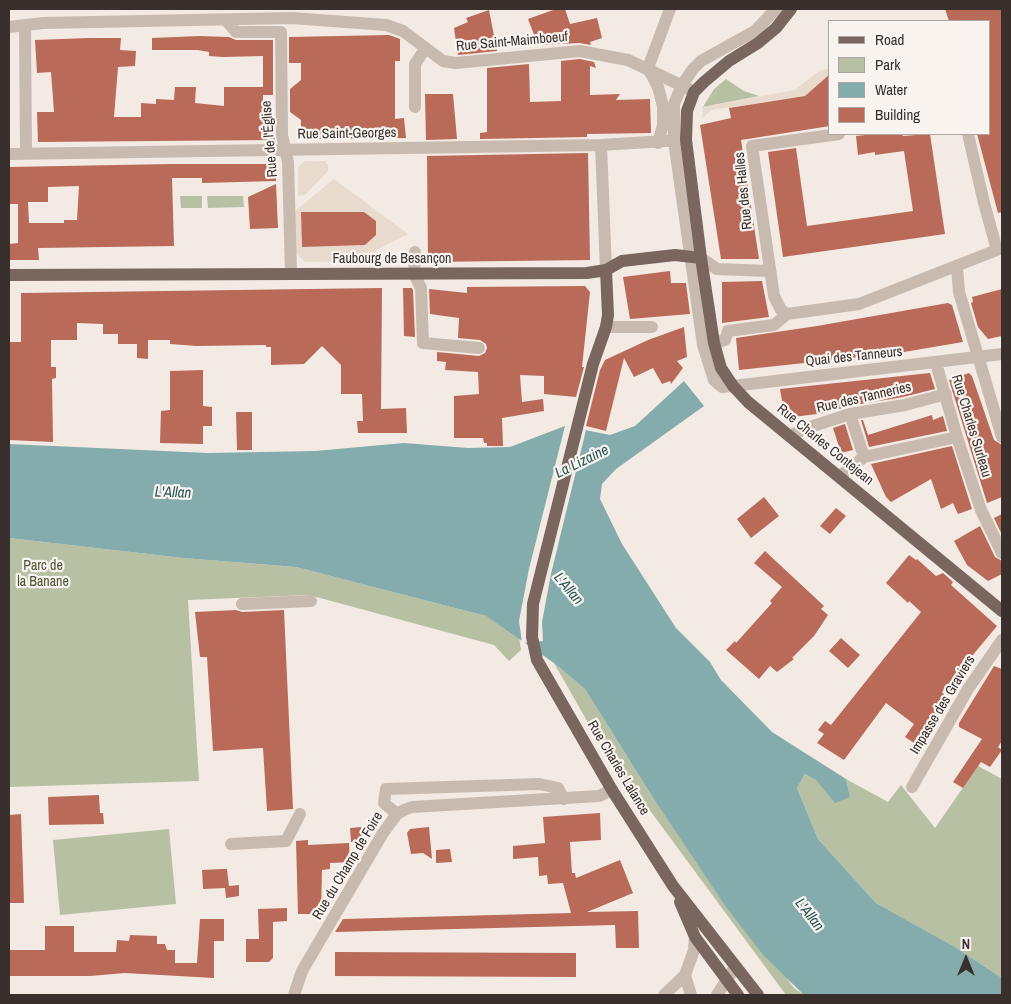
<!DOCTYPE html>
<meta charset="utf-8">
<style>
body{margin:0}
#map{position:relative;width:1011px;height:1004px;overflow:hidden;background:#f2eae3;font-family:"Archivo Narrow",sans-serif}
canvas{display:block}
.frame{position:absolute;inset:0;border:10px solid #39302d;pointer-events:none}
.legend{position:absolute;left:828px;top:20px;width:162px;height:115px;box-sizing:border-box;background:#f9f4ef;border:1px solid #aca6a1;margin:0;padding:6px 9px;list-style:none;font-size:15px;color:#39302d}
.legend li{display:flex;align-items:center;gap:10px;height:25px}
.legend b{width:25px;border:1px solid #aca6a1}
.north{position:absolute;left:941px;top:934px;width:50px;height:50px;-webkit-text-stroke:4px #f9f4ef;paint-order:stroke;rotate:0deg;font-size:14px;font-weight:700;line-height:20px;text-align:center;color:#39302d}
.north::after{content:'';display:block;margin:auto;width:18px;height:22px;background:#39302d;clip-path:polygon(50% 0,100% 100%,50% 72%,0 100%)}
</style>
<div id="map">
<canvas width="1011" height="1004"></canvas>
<div class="frame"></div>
<ul class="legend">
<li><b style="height:6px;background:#79665f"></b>Road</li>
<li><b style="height:14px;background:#b8c0a4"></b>Park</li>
<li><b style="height:14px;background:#84acac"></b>Water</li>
<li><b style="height:14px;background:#ba6a58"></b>Building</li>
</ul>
<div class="north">N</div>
</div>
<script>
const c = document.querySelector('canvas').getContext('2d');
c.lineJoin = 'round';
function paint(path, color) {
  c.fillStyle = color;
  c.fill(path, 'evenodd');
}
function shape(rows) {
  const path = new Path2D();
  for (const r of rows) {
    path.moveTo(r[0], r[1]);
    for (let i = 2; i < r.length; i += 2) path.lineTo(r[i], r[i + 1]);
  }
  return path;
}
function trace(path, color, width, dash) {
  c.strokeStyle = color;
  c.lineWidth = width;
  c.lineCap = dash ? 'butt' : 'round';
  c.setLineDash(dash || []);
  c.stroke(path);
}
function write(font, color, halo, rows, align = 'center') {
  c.font = font + ' "Archivo Narrow",sans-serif';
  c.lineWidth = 4.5;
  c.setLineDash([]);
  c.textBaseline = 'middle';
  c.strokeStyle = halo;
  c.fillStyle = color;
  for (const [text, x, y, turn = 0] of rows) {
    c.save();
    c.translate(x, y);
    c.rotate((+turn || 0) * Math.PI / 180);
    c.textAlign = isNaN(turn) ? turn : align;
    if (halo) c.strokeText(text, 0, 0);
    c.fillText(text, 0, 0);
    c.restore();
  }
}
paint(shape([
 [726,79,744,91,759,96,703,107,714,89],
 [180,196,202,196,202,208,181,208],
 [207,196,243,196,244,207,208,208],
 [9,538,183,558,296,567,486,616,519,637,521,650,509,661,494,645,309,595,188,600,199,781,9,787],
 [554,663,585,689,650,793,794,988,804,995,786,995,643,801,631,798],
 [978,766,1002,779,1002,978,955,947,876,903,818,839,797,788,805,774,850,797,846,779,888,802,901,785,935,828],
 [169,829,176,904,60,915,53,840]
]), '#b8c0a4');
paint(shape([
 [830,68,830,79,824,79,806,96,711,110,702,119,703,107,795,90,819,71],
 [305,161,325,161,328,165,328,171,305,195,298,196,298,167],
 [334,179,408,234,376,250,378,261,305,262,296,253,295,211],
 [301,212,364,212,376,221,376,235,365,245,302,247]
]), '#e8dacc');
paint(shape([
 [684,381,704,406,616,469,602,484,600,499,622,544,676,628,710,662,721,680,772,732,846,779,850,797,835,803,816,780,805,774,797,788,818,839,876,903,955,947,1002,978,1002,995,804,995,764,956,726,907,650,793,585,689,554,663,486,616,296,567,183,558,9,538,9,444,208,453,315,451,404,443,468,448,510,447,565,426,610,435,635,426]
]), '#84acac');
paint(shape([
 [565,426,586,430,551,574,542,622,543,641,522,643,519,621,529,569]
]), '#f2eae3');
paint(shape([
 [556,9,565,9,570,24,597,18,602,38,590,42,591,45,579,43,538,45,528,19],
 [945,9,1002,9,1002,212,998,213,977,134,990,134,990,21,949,21],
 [489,10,497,51,458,55,454,28,468,22,466,18],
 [389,35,400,39,400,61,395,61,395,119,404,118,406,138,301,139,301,120,290,112,290,89,301,80,301,63,289,63,289,37],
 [199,36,229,37,236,40,273,40,273,95,263,95,263,56,223,57,209,56,209,52,198,50,152,50,152,38],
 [89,38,121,38,120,50,136,51,135,66,118,67,114,117,141,117,141,103,156,104,156,99,174,100,175,87,196,87,195,103,224,106,224,87,263,87,263,123,274,123,275,140,38,142,37,112,54,112,51,72,37,73,35,40],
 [580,59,594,62,596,68,590,66,590,95,620,94,616,100,650,99,651,133,587,134,587,137,480,139,480,133,487,132,487,68,529,64,530,102,561,101,561,61],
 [830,74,830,126,741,140,759,259,721,259,700,125,731,118,729,108,805,96],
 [425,94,453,94,457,139,426,140],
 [875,134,902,134,903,136,930,134,945,234,783,257,768,152,796,148,807,226,913,211,904,151,875,155,875,152,858,155,856,136],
 [588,153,590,260,428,262,427,156],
 [171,164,276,164,276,181,202,183,202,178,172,178,174,246,38,248,39,260,9,260,9,244,18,243,18,204,9,204,9,167],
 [79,186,77,220,64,220,64,223,29,223,28,202,48,202,48,187],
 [276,184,278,228,250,229,248,197],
 [301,212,364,212,376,221,376,235,365,245,302,247],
 [670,271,671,283,686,283,690,314,630,319,623,277],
 [762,281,769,317,722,323,722,282],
 [585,286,590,292,582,367,584,367,576,397,544,394,544,376,520,375,522,402,543,399,544,411,502,418,503,446,487,446,487,443,484,443,483,438,454,438,454,396,479,394,478,372,445,370,446,362,437,361,437,352,479,356,485,353,487,348,486,344,480,340,458,338,459,318,430,314,429,289,467,293,467,287],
 [382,288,381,409,406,408,407,433,358,433,357,421,363,421,362,394,341,394,341,365,322,346,304,364,271,365,271,347,266,347,266,345,197,346,170,344,170,340,148,340,148,359,137,358,137,344,118,344,118,334,103,334,103,324,77,323,77,340,51,340,51,367,56,367,56,378,52,379,53,442,9,440,9,342,21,342,21,293],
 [403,288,412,288,413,290,415,337,404,336],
 [1002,289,1002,336,988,339,978,327,971,303,973,302,972,297],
 [948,303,952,305,963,342,898,353,739,370,736,338,817,326],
 [684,327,687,357,677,361,683,368,671,384,670,381,662,384,653,368,634,377,624,358,606,431,586,426,600,370,605,360,648,340],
 [203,370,203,406,212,407,212,426,203,426,203,444,160,443,161,411,170,410,170,371],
 [930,373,935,389,903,397,849,406,825,413,785,418,780,389],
 [969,373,972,376,994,440,1002,445,1002,497,987,503,949,380],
 [236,412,252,412,252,450,237,450],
 [932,415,933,420,943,416,947,431,869,447,861,420,863,420,868,435],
 [845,424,853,450,841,453,833,428],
 [952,446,972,509,958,514,953,503,941,509,931,479,891,502,886,497,871,464],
 [764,497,779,516,751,538,737,519],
 [836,508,846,516,830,534,820,526],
 [1002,514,1002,535,994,518],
 [980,526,995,557,1002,561,1002,574,988,581,967,565,954,541],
 [765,551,824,606,821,609,828,615,814,636,792,658,794,659,777,672,770,666,759,679,726,650,735,641,736,643,772,603,770,601,782,587,754,563],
 [909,555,916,560,917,559,936,576,943,573,953,582,951,585,997,626,942,692,947,698,930,722,933,724,917,745,905,737,914,724,886,703,844,760,817,743,824,734,818,730,825,721,831,725,921,612,909,601,908,603,886,583],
 [236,610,242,612,284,610,293,809,267,811,263,748,213,751,207,657,200,657,195,612],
 [841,638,860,655,848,668,829,651],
 [994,666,1002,669,1002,741,998,747,1002,750,990,767,981,762,963,788,953,782,982,739,959,727,959,723],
 [99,795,100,813,103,813,104,824,49,825,48,797],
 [600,813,601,840,570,842,572,873,575,873,576,878,620,860,633,893,587,912,638,911,639,948,616,948,615,925,335,932,343,919,571,913,563,883,548,884,547,875,539,876,538,857,513,859,513,846,545,843,543,817],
 [21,814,24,903,9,903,9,815],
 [361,827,362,842,351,842,350,828],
 [429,827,432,859,423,853,411,854,407,833,410,829],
 [308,840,308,845,349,843,350,862,330,863,330,869,322,870,321,914,298,914,296,841],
 [450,849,452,862,436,863,436,850],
 [222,869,227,869,229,886,239,885,239,896,226,898,225,888,203,889,202,870],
 [287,908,287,921,273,922,273,958,269,962,246,962,246,939,259,939,258,909],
 [200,919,224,919,224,941,214,941,214,978,125,973,90,976,9,976,9,950,45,950,45,926,74,926,74,952,116,952,117,940,129,941,130,935,157,936,157,944,165,944,167,950,175,950,175,963,197,963],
 [335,952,576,953,576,977,335,976]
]), '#ba6a58');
trace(shape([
 [776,9,755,31,701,61,693,69,682,85,674,104,674,141,703,345,714,380,722,387,733,386,1002,354],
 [226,20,236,32,281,32,282,135,288,162,291,273],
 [9,27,43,23,292,18,386,25,403,31,443,61,456,63,580,51,628,60,689,89],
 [25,27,26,153],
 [648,68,658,87,663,106,663,125,658,143],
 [648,68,670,9],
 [415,107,415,64,425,49],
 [968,134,984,203,997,250],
 [601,145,606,270],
 [9,154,601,145,681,140],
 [415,252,414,274,421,288,423,343,479,348],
 [701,258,717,269,769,271],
 [957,267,959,292,1002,437],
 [787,314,781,310,774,296,752,146,839,134],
 [787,314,859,304,1002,248],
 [606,327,652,327],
 [714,343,725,340,728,331,774,325,787,314],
 [936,363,957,437,981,510,1002,553],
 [850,414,864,457],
 [790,436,807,428,850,414,905,405,946,394],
 [840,476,864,457,957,437],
 [242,604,311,601],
 [912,787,968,689,1002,640],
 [397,814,384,803,386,789,539,784,558,788,564,799],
 [231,844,286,841,300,814],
 [685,975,691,995],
 [294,995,302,971,383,833,397,814,404,810,412,807,599,796,612,790],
 [664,995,685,975,694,950,695,937],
 [717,995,735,967]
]), '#c9baaf', 12);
trace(shape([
 [791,9,776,28,758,43,729,61,704,82,694,92,687,111,686,140,701,258,714,343,721,368,733,386,748,402,1002,611],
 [606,270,608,315,606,327,593,364,533,604,532,637,537,660,612,790,673,886,758,995],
 [9,275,587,273,606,270,622,261,675,255,701,258],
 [680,902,695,937,738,995]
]), '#79665f', 12);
write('14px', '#39302d', '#f9f4ef', [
 ["Rue Saint-Maimboeuf",512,42,-5],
 ["Rue Saint-Georges",347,134,-1],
 ["Rue de l'Église",270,139,-95],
 ["Rue des Halles",744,191,-96],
 ["Faubourg de Besançon",392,259],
 ["Quai des Tanneurs",854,357,-6],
 ["Rue des Tanneries",864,398,-13],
 ["Rue Charles Surleau",971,426,73],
 ["Rue Charles Contejean",825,445,39],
 ["Impasse des Graviers",943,705,-59],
 ["Rue Charles Lalance",618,768,59],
 ["Rue du Champ de Foire",348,866,-59]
]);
write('14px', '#4a5533', '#f9f4ef', [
 ["Parc de",43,566],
 ["la Banane",43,582]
]);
write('italic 15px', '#265757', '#f9f4ef', [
 ["La Lizaine",582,462,-26],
 ["L'Allan",173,493,2],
 ["L'Allan",568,589,50],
 ["L'Allan",809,915,52]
]);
</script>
